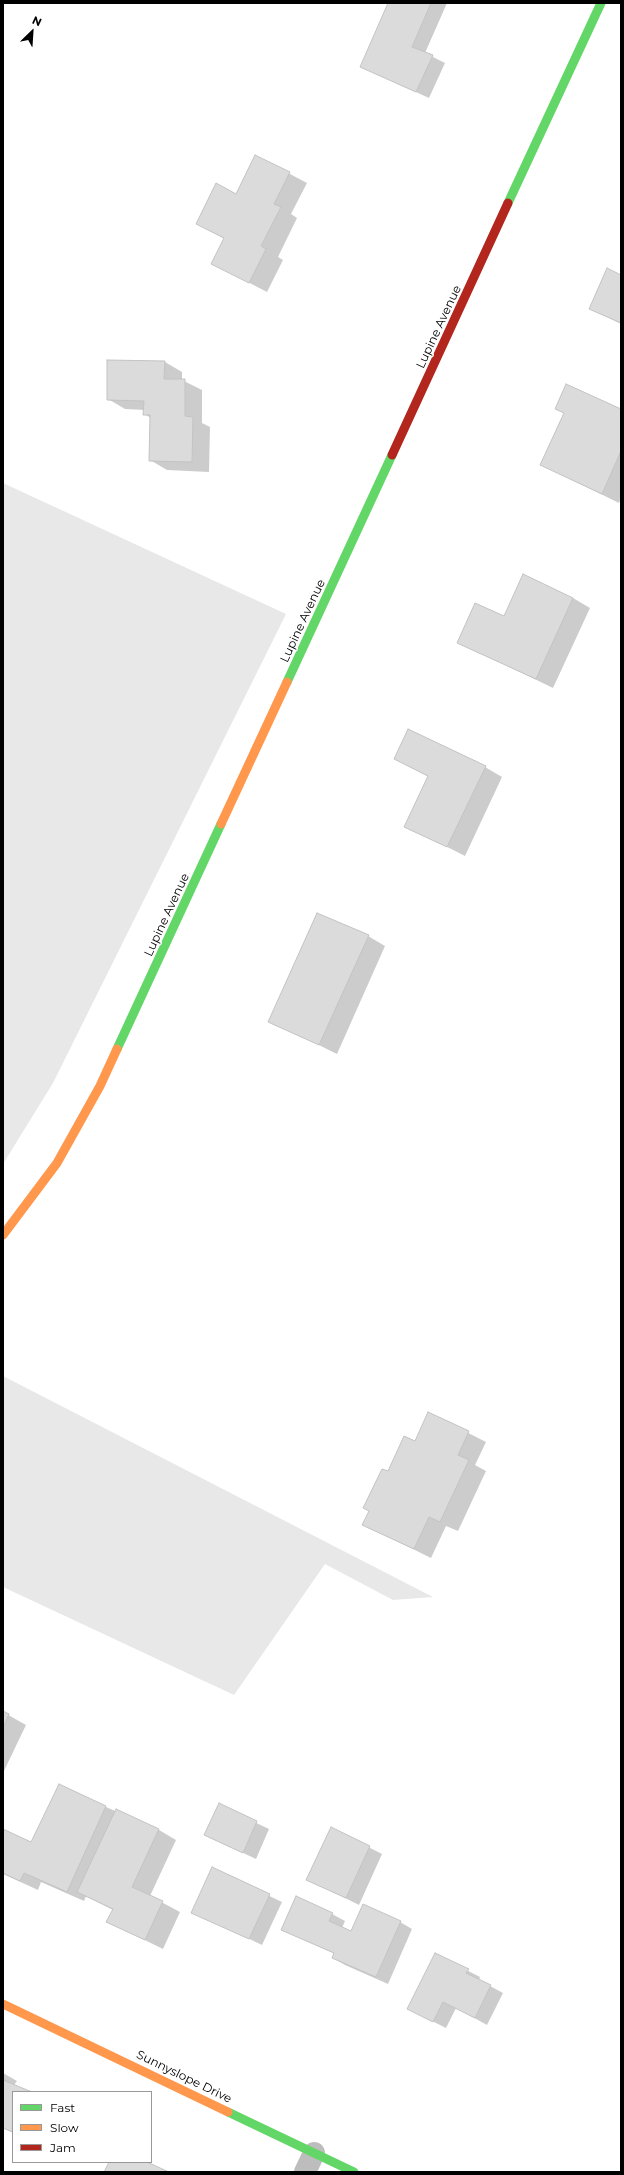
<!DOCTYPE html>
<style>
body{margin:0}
#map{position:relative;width:624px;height:2175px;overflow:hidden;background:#fff;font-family:Montserrat,sans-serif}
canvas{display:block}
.frame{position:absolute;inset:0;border:4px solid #000;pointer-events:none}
.legend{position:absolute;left:12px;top:2091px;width:140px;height:72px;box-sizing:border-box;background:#fff;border:1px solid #999;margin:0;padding:5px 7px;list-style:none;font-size:12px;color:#000}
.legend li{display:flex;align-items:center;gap:8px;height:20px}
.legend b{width:20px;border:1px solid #999}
.north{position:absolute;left:12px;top:12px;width:40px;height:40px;-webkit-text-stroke:3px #fff;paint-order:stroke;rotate:25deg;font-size:11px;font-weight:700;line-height:16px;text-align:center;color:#000}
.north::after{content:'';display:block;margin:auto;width:14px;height:18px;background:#000;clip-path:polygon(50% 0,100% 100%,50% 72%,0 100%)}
</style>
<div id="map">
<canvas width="624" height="2175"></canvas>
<div class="frame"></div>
<ul class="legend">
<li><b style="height:5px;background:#63d668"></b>Fast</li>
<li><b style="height:5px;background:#ff974d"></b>Slow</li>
<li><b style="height:5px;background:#b3261e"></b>Jam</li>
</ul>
<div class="north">N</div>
</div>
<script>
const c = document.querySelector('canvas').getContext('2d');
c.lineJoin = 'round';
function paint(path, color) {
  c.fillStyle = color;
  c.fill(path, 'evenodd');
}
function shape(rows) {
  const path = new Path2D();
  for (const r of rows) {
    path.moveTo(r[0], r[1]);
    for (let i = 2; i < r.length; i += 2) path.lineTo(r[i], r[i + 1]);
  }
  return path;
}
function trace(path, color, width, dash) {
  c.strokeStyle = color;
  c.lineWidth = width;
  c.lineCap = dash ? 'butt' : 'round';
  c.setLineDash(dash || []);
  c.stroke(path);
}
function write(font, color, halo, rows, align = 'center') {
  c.font = font + ' Montserrat,sans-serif';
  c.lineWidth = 3;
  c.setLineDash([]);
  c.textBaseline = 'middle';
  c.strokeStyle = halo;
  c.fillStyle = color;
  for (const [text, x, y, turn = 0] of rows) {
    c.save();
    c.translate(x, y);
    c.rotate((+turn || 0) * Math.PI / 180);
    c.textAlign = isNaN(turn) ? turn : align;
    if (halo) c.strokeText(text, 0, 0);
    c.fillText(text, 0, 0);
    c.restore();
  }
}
paint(shape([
 [3,483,286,614,53,1083,3,1164],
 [3,1376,433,1597,393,1600,325,1564,234,1695,3,1587]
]), '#e8e8e8');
paint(shape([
 [390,3,447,3,425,53,445,63,429,98,361,67],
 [256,156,307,183,291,214,297,218,278,257,283,260,267,292,213,264,225,239,197,224,236,195],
 [621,276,621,324,590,308],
 [165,362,182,372,182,380,202,390,202,423,210,427,209,472,167,470,150,460,151,418,144,414,145,410,125,409,108,399],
 [621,411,621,498,619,503,542,465],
 [573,598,590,608,553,688,458,642,504,618],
 [395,759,485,767,502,777,465,856,406,826,429,777],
 [368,936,385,946,337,1054,270,1021],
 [429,1413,486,1442,475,1465,486,1471,458,1531,446,1526,431,1558,364,1525,388,1473,415,1442],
 [3,1712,26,1725,3,1773],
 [219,1805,269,1829,256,1859,205,1835],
 [106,1807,159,1830,176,1840,150,1896,180,1912,163,1949,108,1922,113,1910,86,1896,84,1901,41,1882,38,1890,3,1874,3,1830,32,1844],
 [331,1828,382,1854,359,1905,307,1879],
 [213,1869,282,1902,262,1945,193,1912],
 [332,1914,345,1921,342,1928,352,1932,400,1922,412,1929,388,1984,345,1965,333,1958,335,1954,282,1929],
 [435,1954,480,1977,479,1980,503,1993,487,2025,456,2008,446,2028,420,2015],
 [3,2073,17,2081,14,2085,30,2092,13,2092,13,2133,3,2128]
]), '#0003');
const building = shape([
 [388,3,431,3,412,47,433,55,416,92,360,67,388,3],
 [255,155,290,172,274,204,281,207,261,246,266,249,249,283,211,264,224,238,196,224,216,183,236,194,255,155],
 [607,268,621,275,621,323,589,309,607,268],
 [107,360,165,361,164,379,185,379,185,416,193,417,192,462,149,461,150,415,143,415,144,401,107,400,107,360],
 [566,384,621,409,621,451,602,494,540,465,564,413,555,409,566,384],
 [523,574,573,598,536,679,457,643,475,603,504,616,523,574],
 [408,729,486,766,447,847,404,827,428,776,394,759,408,729],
 [317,913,369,935,319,1045,268,1022,317,913],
 [428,1412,469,1431,458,1455,469,1460,440,1522,429,1517,414,1549,362,1525,369,1511,363,1508,382,1469,388,1471,404,1436,415,1441,428,1412],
 [3,1711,9,1714,3,1728,3,1711],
 [59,1784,106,1806,67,1892,24,1873,20,1881,3,1873,3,1829,31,1842,59,1784],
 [219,1803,257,1821,243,1853,204,1835,219,1803],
 [116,1809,159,1829,132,1887,163,1901,145,1940,106,1922,113,1909,77,1892,116,1809],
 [331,1827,370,1846,346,1898,306,1880,331,1827],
 [212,1867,270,1894,249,1939,191,1913,212,1867],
 [296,1896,333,1913,329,1921,351,1931,363,1904,401,1921,376,1977,332,1958,334,1953,281,1930,296,1896],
 [435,1953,469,1969,466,1973,491,1985,475,2018,443,2002,433,2022,407,2009,435,1953],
 [3,2080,32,2092,13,2092,13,2132,3,2128,3,2080],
 [109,2162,147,2162,169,2172,104,2172,109,2162]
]);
paint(building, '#dbdbdb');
trace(building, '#c3c3c3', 1);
trace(shape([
 [305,2172,314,2153]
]), '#bdbdbd', 22);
trace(shape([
 [508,203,601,3],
 [287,682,392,455],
 [117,1049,221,824],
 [228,2112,354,2172]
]), '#63d668', 9);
trace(shape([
 [221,824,287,682],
 [3,1235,57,1163,100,1086,117,1049],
 [3,2004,228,2112]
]), '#ff974d', 9);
trace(shape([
 [392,455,508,203]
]), '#b3261e', 9);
write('12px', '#000', '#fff', [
 ["Lupine Avenue",439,327,-65],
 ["Lupine Avenue",303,621,-65],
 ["Lupine Avenue",167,915,-65],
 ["Sunnyslope Drive",184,2077,26]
]);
</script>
